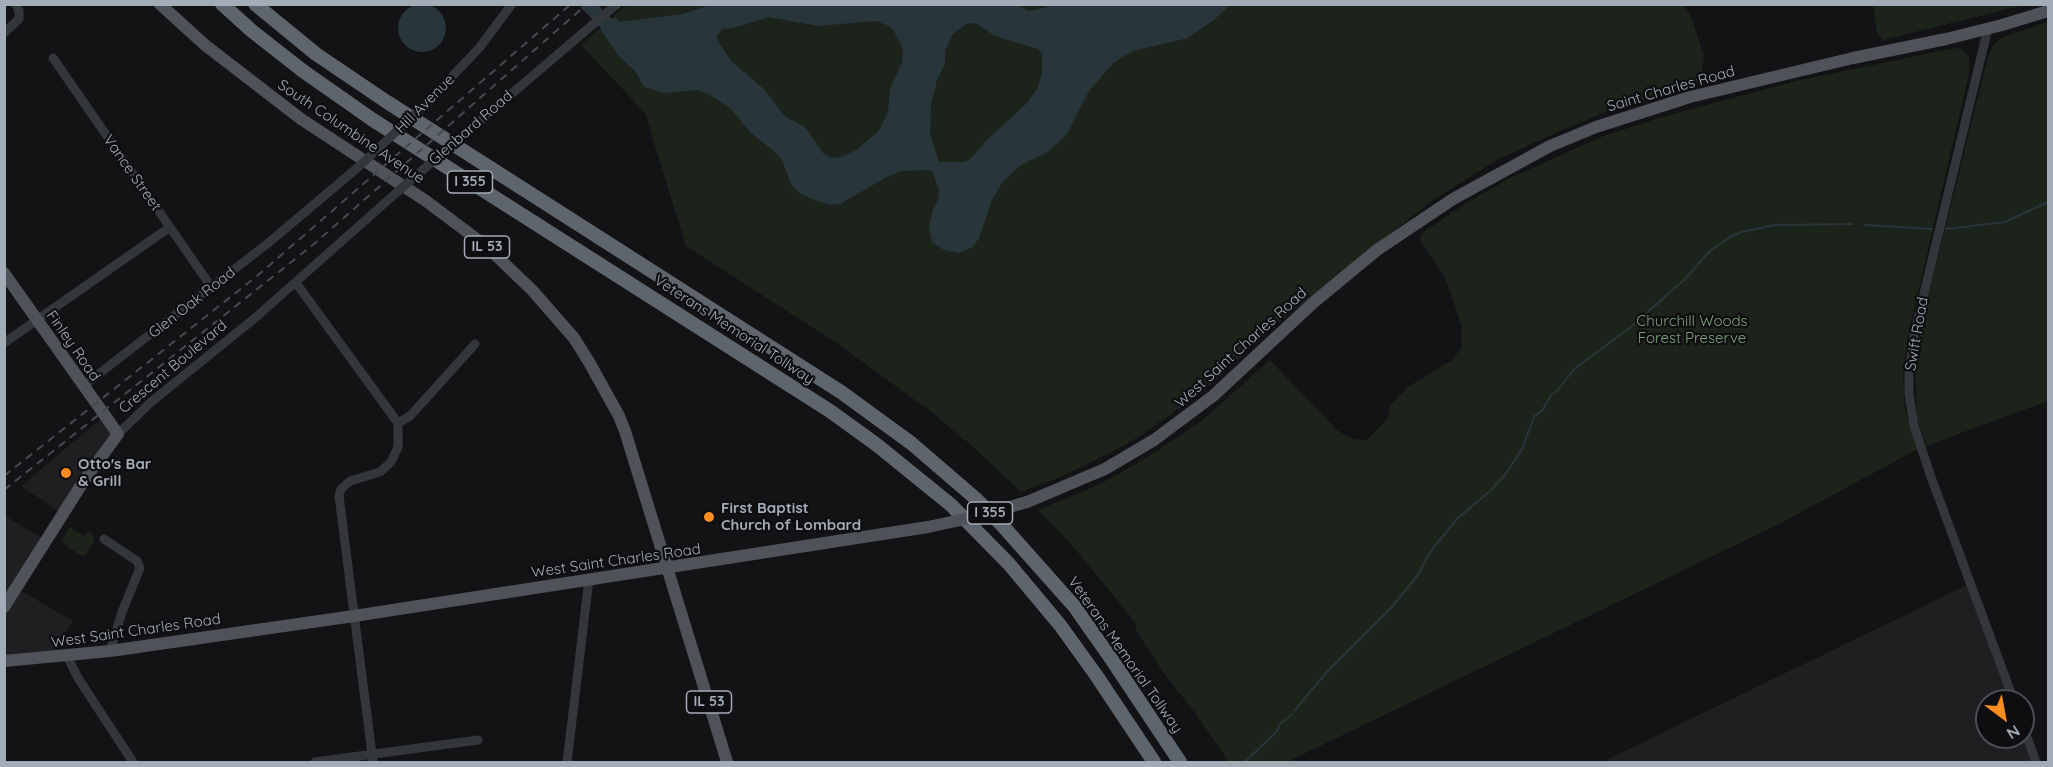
<!DOCTYPE html>
<style>
body{margin:0}
#map{position:relative;width:2053px;height:767px;overflow:hidden;background:#131315;font-family:Quicksand,sans-serif}
canvas{display:block}
.frame{position:absolute;inset:0;border:6px solid #a3acb7;pointer-events:none}
.north{position:absolute;left:1975px;top:689px;width:60px;height:60px;box-sizing:border-box;background:#0e0e10;border:2px solid #4a4d53;border-radius:50%;rotate:148deg;font-size:16px;font-weight:700;line-height:24px;text-align:center;color:#a3acb7}
.north::after{content:'';display:block;margin:auto;width:21px;height:27px;background:#ff8c20;clip-path:polygon(50% 0,100% 100%,50% 72%,0 100%)}
</style>
<div id="map">
<canvas width="2053" height="767"></canvas>
<div class="frame"></div>
<div class="north">N</div>
</div>
<script>
const c = document.querySelector('canvas').getContext('2d');
c.lineJoin = 'round';
function paint(path, color) {
  c.fillStyle = color;
  c.fill(path, 'evenodd');
}
function shape(rows) {
  const path = new Path2D();
  for (const r of rows) {
    if (r.length === 3) {
      path.moveTo(r[0] + r[2], r[1]);
      path.arc(r[0], r[1], r[2], 0, 2 * Math.PI);
      continue;
    }
    path.moveTo(r[0], r[1]);
    for (let i = 2; i < r.length; i += 2) path.lineTo(r[i], r[i + 1]);
  }
  return path;
}
function trace(path, color, width, dash) {
  c.strokeStyle = color;
  c.lineWidth = width;
  c.lineCap = dash ? 'butt' : 'round';
  c.setLineDash(dash || []);
  c.stroke(path);
}
function write(font, color, halo, rows, align = 'center') {
  c.font = font + ' Quicksand,sans-serif';
  c.lineWidth = 4.5;
  c.setLineDash([]);
  c.textBaseline = 'middle';
  c.strokeStyle = halo;
  c.fillStyle = color;
  for (const [text, x, y, turn = 0] of rows) {
    c.save();
    c.translate(x, y);
    c.rotate((+turn || 0) * Math.PI / 180);
    c.textAlign = isNaN(turn) ? turn : align;
    if (halo) c.strokeText(text, 0, 0);
    c.fillText(text, 0, 0);
    c.restore();
  }
}
paint(shape([
 [102,418,115,434,61,513,21,486],
 [5,516,44,539,5,603],
 [1967,585,2009,701,1987,701,1987,737,2022,737,2032,762,1609,762,1608,759],
 [18,589,73,621,53,654,5,659,5,613]
]), '#1f1f22');
paint(shape([
 [627,4,1684,4,1692,19,1704,56,1701,82,1608,111,1562,130,1497,160,1433,200,1279,322,1201,393,1140,436,1114,451,1058,478,1021,492,967,441,964,440,934,414,838,344,686,246,645,113,581,45],
 [1873,5,1873,4,2024,5,1883,40,1877,33],
 [2048,22,2048,401,1926,446,1917,417,1915,360,1922,320,1988,57,1994,44,2003,37],
 [1955,48,1962,49,1969,57,1969,74,1908,335,1905,359,1903,376,1905,409,1918,449,1777,525,1287,762,1229,762,1195,713,1163,672,1137,632,1135,623,1127,612,1071,544,1038,510,1096,486,1138,463,1199,423,1270,360,1337,430,1352,439,1367,440,1388,418,1390,405,1408,387,1452,360,1462,347,1461,325,1452,297,1443,274,1420,241,1422,233,1465,204,1508,179,1601,137,1662,117,1796,81],
 [70,527,84,536,88,531,92,534,95,539,86,555,81,556,65,545,62,539]
]), '#1b231b');
paint(shape([
 [422,28,24],
 [710,5,1015,4,1029,11,1060,4,1230,5,1215,19,1188,38,1133,51,1113,63,1089,91,1067,134,1048,152,1021,165,1003,181,992,200,979,238,973,247,959,253,944,250,932,242,929,227,933,210,938,199,939,190,933,173,930,170,901,171,885,178,840,204,830,205,815,200,801,194,792,186,782,160,775,152,751,133,731,109,710,95,697,90,664,93,644,87,636,72,619,56,600,29,615,17,619,22,683,14],
 [769,17,818,26,876,21,889,26,895,33,903,49,902,62,890,89,888,112,878,132,856,150,839,158,830,157,823,153,805,127,784,116,765,90,731,61,718,41,717,36,722,29,733,28],
 [972,23,979,25,995,36,1038,49,1042,54,1042,74,1037,89,1026,104,988,139,970,159,964,162,939,162,930,134,931,105,937,80,945,63,945,51,953,34,966,24]
]), '#28353a');
trace(shape([
 [1865,225,1932,229],
 [1946,229,2005,222,2048,202],
 [1295,710,1326,673,1391,608,1418,575,1430,552,1457,519,1491,490,1505,475,1522,449,1534,417,1543,409,1551,395,1557,391,1574,369,1631,327,1685,279,1710,251,1730,237,1741,232,1775,225,1852,224],
 [1245,762,1277,731,1280,724,1292,714]
]), '#28353a', 2);
trace(shape([
 [587,4,607,24,622,34]
]), '#28353a', 14);
trace(shape([
 [1988,28,1914,335,1909,374,1909,394,1914,426,1931,477,2014,701],
 [4,33,19,19,19,11,16,4],
 [53,58,212,288],
 [428,102,480,47,512,4],
 [469,130,617,4],
 [296,283,398,423,398,447,391,462,380,472,350,481,341,489,339,496,373,762],
 [4,343,170,227],
 [83,386,267,244,356,169],
 [398,423,410,416,421,404,475,344],
 [118,434,151,402,255,318,395,194],
 [104,539,137,561,140,568,122,612,110,651],
 [67,656,78,678,133,762],
 [2023,726,2036,762],
 [315,762,478,740],
 [567,762,589,579]
]), '#33363a', 9);
trace(shape([
 [160,4,205,45,301,119,426,201,486,246,532,290,574,338,589,362,619,416,625,431,727,762],
 [4,273,118,434,85,479,4,607],
 [1027,502,1105,469,1154,440,1213,396,1314,302,1377,250,1453,199,1550,146,1596,127,1690,97,1853,58,1946,39,2002,25,2048,11],
 [4,661,110,651,354,616,928,527]
]), '#4f5359', 12);
trace(shape([
 [222,4,252,31,303,71,373,120,830,411,877,445,951,505,1009,564,1060,625,1096,675,1154,762],
 [255,4,316,54,387,102,841,392,911,443,975,498,1002,525,1074,606,1112,660,1180,762]
]), '#5f656c', 14);
trace(shape([
 [4,476,257,276,571,4],
 [4,490,314,244,587,4]
]), '#464a4f', 2, [8, 6]);
trace(shape([
 [356,169,428,102],
 [395,194,469,130]
]), '#33363a', 9);
trace(shape([
 [928,527,974,517,1027,502]
]), '#4f5359', 12);
for (const [x, y, r, color] of [
 [66,473,6,"#ff8c20"],
 [709,517,6,"#ff8c20"]
]) {
  const dot = new Path2D();
  dot.arc(x, y, r, 0, 2 * Math.PI);
  c.fillStyle = color;
  c.fill(dot);
  trace(dot, '#0e0e10', 2);
}
for (const [x, y, w] of [
 [470,182,45],
 [487,247,45],
 [990,513,45],
 [709,702,45]
]) {
  const box = new Path2D();
  box.roundRect(x - w / 2, y - 11, w, 22, 4.5);
  c.fillStyle = '#0e0e10';
  c.fill(box);
  trace(box, '#a3acb7', 1.5);
}
write('bold 14px', '#a3acb7', null, [
 ["I 355",470,182],
 ["IL 53",487,247],
 ["I 355",990,513],
 ["IL 53",709,702]
]);
write('15px', '#a3acb7', '#0e0e10', [
 ["Saint Charles Road",1671,89,-16],
 ["Hill Avenue",425,104,-45],
 ["Glenbard Road",471,128,-41],
 ["South Columbine Avenue",351,132,34],
 ["Vance Street",132,173,55],
 ["Glen Oak Road",192,303,-38],
 ["Veterans Memorial Tollway",734,330,33],
 ["Swift Road",1917,334,-80],
 ["Finley Road",73,346,55],
 ["West Saint Charles Road",1241,348,-42],
 ["Crescent Boulevard",173,367,-40],
 ["West Saint Charles Road",616,561,-8],
 ["West Saint Charles Road",136,631,-8],
 ["Veterans Memorial Tollway",1125,655,55]
]);
write('15px', '#7da478', '#0e0e10', [
 ["Churchill Woods",1692,321],
 ["Forest Preserve",1692,338]
]);
write('bold 15px', '#a3acb7', '#0e0e10', [
 ["Otto's Bar",78,464],
 ["& Grill",78,481],
 ["First Baptist",721,508],
 ["Church of Lombard",721,525]
], 'left');
</script>
